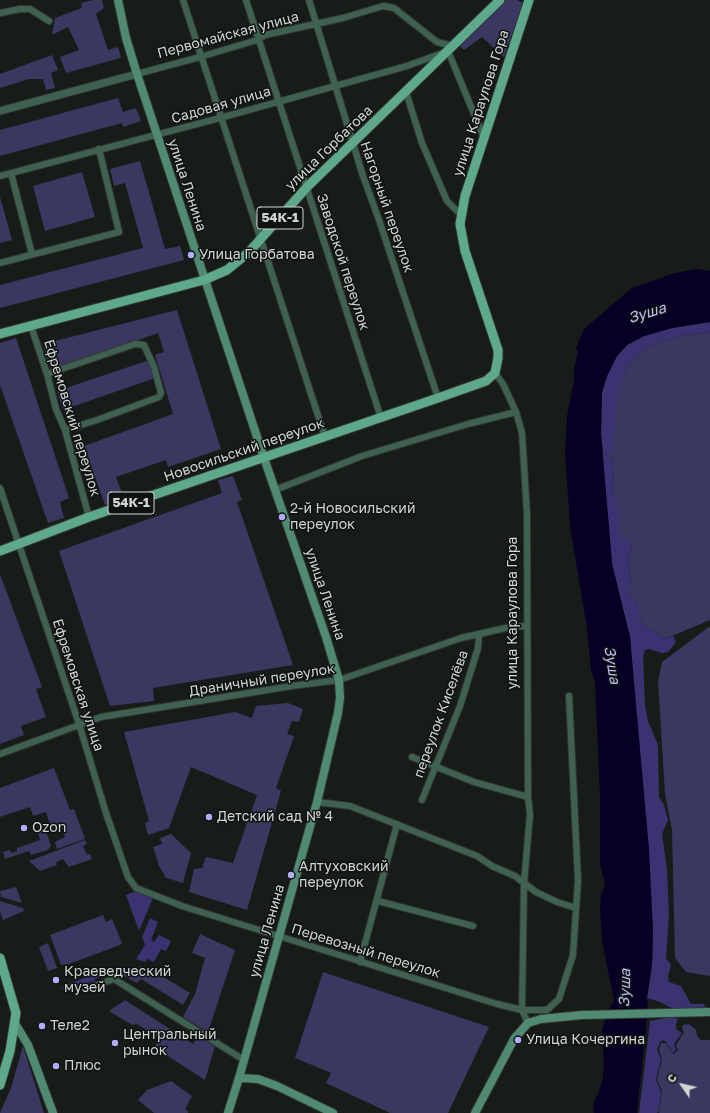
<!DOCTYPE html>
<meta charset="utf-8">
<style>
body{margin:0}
#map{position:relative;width:710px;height:1113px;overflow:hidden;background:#171c19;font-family:"Golos Text",sans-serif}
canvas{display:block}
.north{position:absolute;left:662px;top:1065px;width:40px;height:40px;-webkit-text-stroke:3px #0e1311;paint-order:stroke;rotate:304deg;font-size:11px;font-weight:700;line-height:16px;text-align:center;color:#d2d5d4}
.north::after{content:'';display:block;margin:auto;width:14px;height:18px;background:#d2d5d4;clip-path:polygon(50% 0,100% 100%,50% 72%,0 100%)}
</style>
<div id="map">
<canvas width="710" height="1113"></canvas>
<div class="north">С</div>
</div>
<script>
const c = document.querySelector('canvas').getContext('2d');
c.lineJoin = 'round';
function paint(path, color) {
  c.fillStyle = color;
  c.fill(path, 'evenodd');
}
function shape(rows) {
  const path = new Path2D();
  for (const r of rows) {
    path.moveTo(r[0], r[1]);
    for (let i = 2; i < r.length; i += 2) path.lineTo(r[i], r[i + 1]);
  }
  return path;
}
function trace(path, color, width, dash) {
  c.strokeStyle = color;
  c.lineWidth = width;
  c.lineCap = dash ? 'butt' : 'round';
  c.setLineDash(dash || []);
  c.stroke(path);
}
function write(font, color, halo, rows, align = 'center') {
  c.font = font + ' "Golos Text",sans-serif';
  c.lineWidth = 3;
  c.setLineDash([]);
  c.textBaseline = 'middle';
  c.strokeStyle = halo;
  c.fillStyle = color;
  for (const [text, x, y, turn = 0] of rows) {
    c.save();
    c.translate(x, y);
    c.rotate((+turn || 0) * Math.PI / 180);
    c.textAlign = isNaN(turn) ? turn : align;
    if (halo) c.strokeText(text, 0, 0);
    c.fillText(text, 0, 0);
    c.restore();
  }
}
paint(shape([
 [93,0,102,0,104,8,96,14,108,50,118,47,121,58,66,73,60,57,79,50,68,27,52,35,55,18,82,8,81,3],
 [504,0,517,0,524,4,504,57,482,37,464,50,459,45],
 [52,55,58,70,51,73,55,88,46,90,43,79,29,79,0,88,0,74],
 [118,98,123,112,136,108,141,121,123,127,122,123,0,156,0,130],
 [140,161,165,249,180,246,184,260,0,308,0,285,143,248,125,183,114,186,110,169],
 [82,172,95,217,45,231,33,186],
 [0,197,12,240,0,243],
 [177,310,221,449,168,467,166,460,116,477,124,499,105,505,84,446,173,414,155,355,164,352,158,333,60,368,50,367,44,348,52,345,51,342],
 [710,332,710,620,665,639,642,624,638,616,638,604,627,591,627,586,631,582,628,561,632,547,619,538,617,535,615,496,611,489,614,480,612,458,606,454,603,458,603,452,608,452,617,391,628,365,649,345,682,336],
 [16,338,69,498,60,502,64,518,48,523,0,385,0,343],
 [149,360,155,378,63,410,57,391],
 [233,476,242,500,237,502,293,665,153,688,154,701,110,706,59,551,222,493,218,480],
 [0,574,42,687,36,689,46,717,21,726,24,735,0,744],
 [710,626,710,976,686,972,675,958,672,830,665,794,658,681,662,662],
 [288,703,303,709,299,722,292,721,287,734,294,736,276,788,281,791,247,910,189,892,194,869,202,868,206,857,233,863,257,795,191,767,169,828,148,835,145,823,149,821,124,732,235,712,252,718,256,706],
 [54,768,70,810,74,809,85,839,57,849,55,842,65,837,61,825,51,828,46,812,33,816,30,807,0,817,0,788],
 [37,829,40,829,47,834,51,846,48,850,31,855,29,851,5,859,3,852,10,850,11,853,17,851,17,848,40,840],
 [171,834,191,853,183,883,166,878,159,866,153,847,162,844,160,838],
 [85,840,87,844,83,846,87,855,90,854,92,859,69,867,63,859,56,862,57,865,40,871,29,861],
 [16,887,22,903,1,897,0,891],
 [0,901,23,908,24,911,3,920,0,912],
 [103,915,106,922,112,919,122,943,120,945,69,964,61,965,50,935],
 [200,934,235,950,208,1032,183,1017,195,994,205,958,192,953],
 [48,943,57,968,48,971,39,947],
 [140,966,162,976,190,993,183,1005,141,979,137,983,122,975,126,970,133,975],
 [323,972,489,1027,448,1113,390,1113,326,1083,331,1073,295,1058],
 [125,1000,193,1044,198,1037,215,1046,205,1080,154,1047,160,1039,137,1024,132,1025,109,1011],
 [689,1024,696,1030,697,1036,701,1040,710,1040,710,1113,659,1113,662,1090,657,1080,662,1059,659,1050,661,1043,666,1043,673,1054,675,1053,678,1050,676,1045,684,1032,682,1029,683,1025],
 [23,1046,44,1113,0,1113,11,1088],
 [171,1081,192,1096,185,1109,188,1111,188,1113,154,1113,138,1100,147,1090]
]), '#3a3761');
paint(shape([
 [710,322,710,332,682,336,649,345,628,365,617,392,612,448,608,452,603,452,601,434,602,392,607,376,617,356,627,345,644,336,672,328],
 [606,454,612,458,614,480,611,489,615,496,620,526,617,535,619,538,627,540,632,547,628,561,631,582,627,586,627,591,638,604,638,616,642,624,665,639,673,636,676,642,668,652,662,653,649,649,645,650,643,656,645,705,648,721,658,745,659,797,664,805,668,820,662,834,667,869,669,914,666,958,671,965,668,976,669,982,681,986,691,1004,704,1004,706,1009,675,1010,660,1002,647,998,652,965,653,931,630,637,612,564,603,458],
 [136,891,153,898,139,931,126,895],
 [150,918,158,922,151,940,154,942,159,935,171,941,166,951,161,949,154,962,147,959,145,962,136,959,145,945,142,937],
 [119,966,116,971,95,979,95,981,60,989,70,983],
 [671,1017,678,1019,676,1024,676,1029,682,1033,674,1044,676,1050,673,1053,666,1042,663,1040,660,1042,657,1050,661,1059,656,1080,661,1091,659,1110,657,1113,639,1113,650,1021]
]), '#3a3271');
paint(shape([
 [697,269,710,271,710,322,672,328,644,336,627,345,617,356,607,376,602,392,601,434,612,564,630,637,649,849,653,931,652,965,647,998,648,1010,608,1011,614,1000,602,941,600,909,601,895,605,885,600,863,600,796,595,682,591,670,587,628,570,526,565,451,567,417,574,381,574,370,578,352,576,348,584,329,632,288,675,273],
 [606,1018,647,1018,637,1113,594,1113,593,1105,602,1083,604,1067,602,1029]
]), '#070024');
const minor = shape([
 [183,0,325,437],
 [246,0,381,418],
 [309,0,363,176,379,220,438,398],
 [0,13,20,9,30,9,49,21],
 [137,74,200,57,257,40,265,35,343,18,383,6,394,8,437,42,453,46],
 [406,92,422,143,447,201,461,215],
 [11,173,32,254],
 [0,176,220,118,407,66,448,51,484,138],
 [0,263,119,232,99,149],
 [31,326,47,374,56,409,65,430,89,517],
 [495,373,503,384,516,412,522,433,527,514,528,797,530,814,524,883,522,1010,528,1023],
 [47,374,135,344,144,345,154,367,161,393,159,397,97,420,65,430],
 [0,488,79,724,106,813,128,877,136,888,182,906,497,1004,522,1010,547,1010,559,999,573,955,578,880,569,696],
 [275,490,362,456,468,424,516,412],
 [0,754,101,717,292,686,339,680,461,638,510,627,527,626],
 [412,757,474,782,528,797],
 [422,800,460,706,478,648,479,634],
 [317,802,350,806,477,856,492,866,515,876,536,892,557,902,576,908],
 [378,901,473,926],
 [360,962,397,824],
 [88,988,114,979,244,1060]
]);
const tertiary = shape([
 [0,111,137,74]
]);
const secondary = shape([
 [118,0,126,38,137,74,264,458,326,637,339,680,340,698,338,713,317,802,239,1078,228,1113],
 [16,1025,28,1045,53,1113],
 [239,1078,258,1079,277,1086,333,1113],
 [475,1113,514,1039,528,1023,541,1019,582,1015,710,1012]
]);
const primary = shape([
 [0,334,204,280,227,270,249,252,307,187,500,0],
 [0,551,89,517,438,398,486,381,495,373,498,358,498,350,465,251,460,224,465,196,529,0],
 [0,958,16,1013,10,1051,0,1085]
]);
trace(minor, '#313633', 8);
trace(tertiary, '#313633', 9);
trace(secondary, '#313633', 10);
trace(primary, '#313633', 11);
trace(minor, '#3f6152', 6);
trace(tertiary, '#3f6152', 7);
trace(secondary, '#518a72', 8);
trace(primary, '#5ea98b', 9);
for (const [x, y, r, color] of [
 [191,255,4,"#b1adfa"],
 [282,517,4,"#b1adfa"],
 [209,817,4,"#b1adfa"],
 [24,828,4,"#b1adfa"],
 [291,875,4,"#b1adfa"],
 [56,980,4,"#b1adfa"],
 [42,1026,4,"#b1adfa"],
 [518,1040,4,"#b1adfa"],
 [115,1043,4,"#b1adfa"],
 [56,1066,4,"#b1adfa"]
]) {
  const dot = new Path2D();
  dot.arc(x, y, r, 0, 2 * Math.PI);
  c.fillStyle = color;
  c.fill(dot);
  trace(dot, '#0e1311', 1.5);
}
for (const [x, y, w] of [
 [280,218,46],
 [131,503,46]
]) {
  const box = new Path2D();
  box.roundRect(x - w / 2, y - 11, w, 22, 3);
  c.fillStyle = '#0e1311';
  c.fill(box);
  trace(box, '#d2d5d4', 1);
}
write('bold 13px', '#d2d5d4', null, [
 ["54К-1",280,218],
 ["54К-1",131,503]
]);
write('14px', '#d2d5d4', '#0e1311', [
 ["Первомайская улица",228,35,-15],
 ["улица Караулова Гора",481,103,-72],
 ["Садовая улица",221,105,-16],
 ["улица Горбатова",329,148,-44],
 ["улица Ленина",187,185,72],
 ["Нагорный переулок",387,207,71],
 ["Заводской переулок",343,262,72],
 ["Ефремовский переулок",72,418,73],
 ["Новосильский переулок",244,450,-19],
 ["улица Ленина",325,594,71],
 ["улица Караулова Гора",513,613,-90],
 ["Драничный переулок",262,680,-9],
 ["Ефремовская улица",78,685,72],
 ["переулок Киселёва",441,714,-70],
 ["улица Ленина",267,931,-74],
 ["Перевозный переулок",366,951,17]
]);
write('14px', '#d2d5d4', '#0e1311', [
 ["Улица Горбатова",199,255],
 ["2-й Новосильский",290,509],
 ["переулок",290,525],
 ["Детский сад № 4",217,817],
 ["Ozon",32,828],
 ["Алтуховский",299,867],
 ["переулок",299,883],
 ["Краеведческий",64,972],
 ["музей",64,988],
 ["Теле2",50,1026],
 ["Центральный",123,1035],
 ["рынок",123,1051],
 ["Улица Кочергина",526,1040],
 ["Плюс",64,1066]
], 'left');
write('italic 15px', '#bdbcf6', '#0e1311', [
 ["Зуша",647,313,-17],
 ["Зуша",612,665,81],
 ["Зуша",625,988,-88]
]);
</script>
